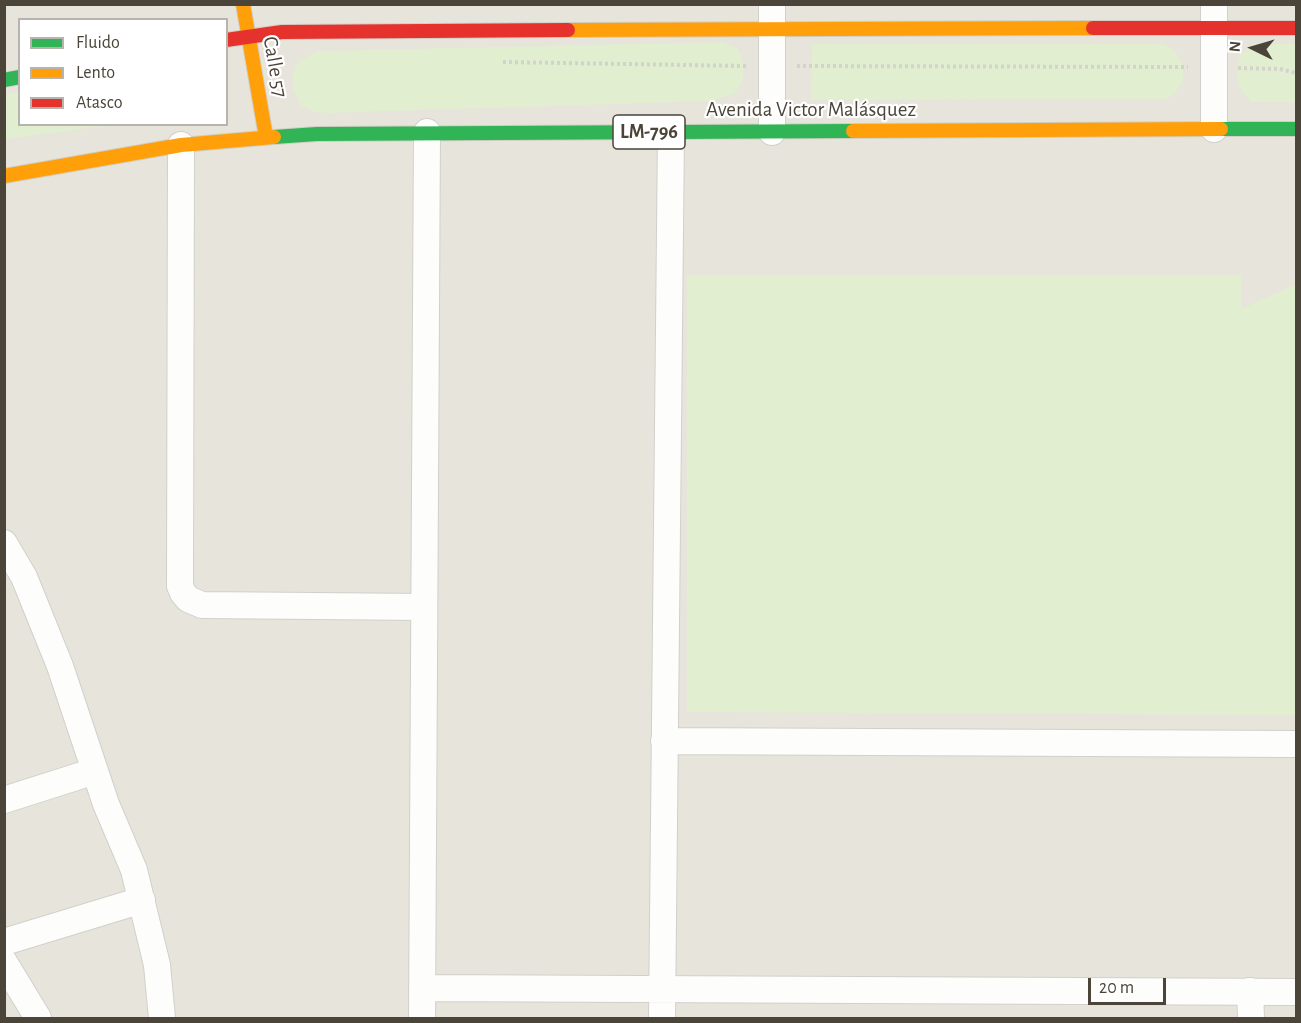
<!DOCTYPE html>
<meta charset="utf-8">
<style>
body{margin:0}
#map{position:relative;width:1301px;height:1023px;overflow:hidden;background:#f4f2ee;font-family:"Alegreya Sans",sans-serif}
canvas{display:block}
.frame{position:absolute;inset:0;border:6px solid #4b4439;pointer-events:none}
.legend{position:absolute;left:18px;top:18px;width:210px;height:108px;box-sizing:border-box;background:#fff;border:2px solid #b7b4b0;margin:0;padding:8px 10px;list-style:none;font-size:18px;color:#4b4439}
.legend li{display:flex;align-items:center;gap:12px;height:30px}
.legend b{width:30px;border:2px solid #b7b4b0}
.north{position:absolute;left:1223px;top:18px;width:60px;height:60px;-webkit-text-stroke:4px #fff;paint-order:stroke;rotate:275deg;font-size:16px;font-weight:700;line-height:24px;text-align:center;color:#4b4439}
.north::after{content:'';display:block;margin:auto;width:21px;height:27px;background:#4b4439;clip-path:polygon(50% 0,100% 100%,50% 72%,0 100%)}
.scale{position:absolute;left:1088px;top:978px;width:78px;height:27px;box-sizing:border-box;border:3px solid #4b4439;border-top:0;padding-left:8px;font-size:18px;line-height:21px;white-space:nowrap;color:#4b4439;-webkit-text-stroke:4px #fff;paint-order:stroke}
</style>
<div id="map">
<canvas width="1301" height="1023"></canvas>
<div class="frame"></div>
<ul class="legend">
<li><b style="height:8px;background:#30b455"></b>Fluido</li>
<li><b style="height:8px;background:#ff9f0a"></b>Lento</li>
<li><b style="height:8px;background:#e5322d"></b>Atasco</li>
</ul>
<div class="north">N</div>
<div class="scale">20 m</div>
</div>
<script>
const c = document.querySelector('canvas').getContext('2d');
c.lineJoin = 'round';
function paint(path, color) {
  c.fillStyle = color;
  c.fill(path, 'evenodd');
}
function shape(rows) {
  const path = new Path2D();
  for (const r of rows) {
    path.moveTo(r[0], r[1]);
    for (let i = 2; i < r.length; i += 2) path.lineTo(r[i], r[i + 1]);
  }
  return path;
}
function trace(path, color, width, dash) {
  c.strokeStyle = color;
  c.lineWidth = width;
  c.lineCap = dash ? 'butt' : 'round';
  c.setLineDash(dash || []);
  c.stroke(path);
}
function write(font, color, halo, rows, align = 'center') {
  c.font = font + ' "Alegreya Sans",sans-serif';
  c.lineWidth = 4.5;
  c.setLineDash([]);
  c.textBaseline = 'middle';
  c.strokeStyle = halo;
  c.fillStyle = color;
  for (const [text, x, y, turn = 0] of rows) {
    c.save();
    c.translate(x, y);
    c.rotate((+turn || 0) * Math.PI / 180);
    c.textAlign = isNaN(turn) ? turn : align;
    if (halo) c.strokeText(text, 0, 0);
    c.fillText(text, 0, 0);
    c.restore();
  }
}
paint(shape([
 [5,5,1296,5,1296,1018,5,1018],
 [20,20,226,20,226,124,20,124]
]), '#e7e4dc');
paint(shape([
 [721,42,738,48,744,65,742,82,735,93,711,101,326,113,312,111,301,105,294,91,292,77,296,64,316,51],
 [812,44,1163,44,1174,50,1183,64,1183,80,1175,93,1167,99,811,100],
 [1252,44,1296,44,1296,102,1251,102,1240,88,1237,73,1240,55],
 [19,92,20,124,112,125,5,139,4,95],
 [687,275,1241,275,1242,309,1296,284,1296,715,687,712]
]), '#e1eecf');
const street = shape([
 [772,4,772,132],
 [1214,4,1214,129],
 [181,145,180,586,183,593,188,599,202,605,424,607],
 [4,543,24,577,60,666,106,804,134,870,157,965,162,1018],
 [664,741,1296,744],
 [4,800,95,771],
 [4,942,142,900],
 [4,962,38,1018],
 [422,988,1296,992],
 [1250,991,1251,1018],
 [422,1018,427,132],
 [662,1018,671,132]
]);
const fast = shape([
 [4,80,20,77],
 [1221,129,1296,129],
 [274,137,317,134,853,131]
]);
const slow = shape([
 [243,4,266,137],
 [568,30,1093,28],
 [853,131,1221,129],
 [4,176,181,145,274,137]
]);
const jam = shape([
 [1093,28,1296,28],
 [226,40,282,32,568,30]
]);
trace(street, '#d2d0cb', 28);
trace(fast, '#d3cfc5', 16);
trace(slow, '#d3cfc5', 16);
trace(jam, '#d3cfc5', 16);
trace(shape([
 [503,62,747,66],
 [797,66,1188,67],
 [1238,68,1280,69,1296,73]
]), '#d3d2cc', 4, [3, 3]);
trace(street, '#fdfdfc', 26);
trace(fast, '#30b455', 14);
trace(slow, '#ff9f0a', 14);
trace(jam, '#e5322d', 14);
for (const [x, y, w] of [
 [649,132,72]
]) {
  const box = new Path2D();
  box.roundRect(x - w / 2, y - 17, w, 34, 4.5);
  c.fillStyle = '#fff';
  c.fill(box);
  trace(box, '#4b4439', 1.5);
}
write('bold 20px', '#4b4439', null, [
 ["LM-796",649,132]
]);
write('21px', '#4b4439', '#fff', [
 ["Calle 57",275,67,80],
 ["Avenida Victor Malásquez",811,110]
]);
</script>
